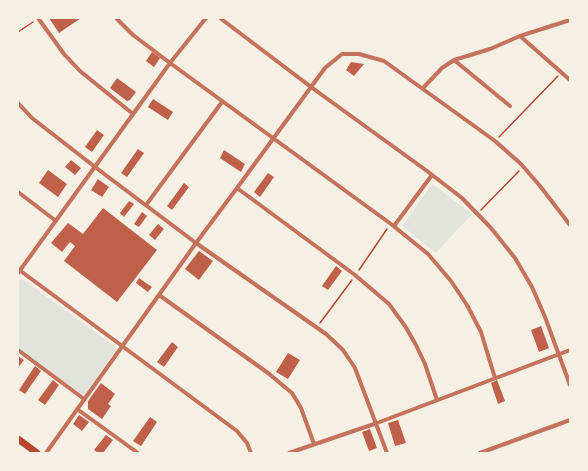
<!DOCTYPE html>
<style>
body{margin:0}
#map{position:relative;width:588px;height:471px;overflow:hidden;background:#f6efe4;font-family:Manrope,sans-serif}
canvas{display:block}
.frame{position:absolute;inset:0;border:19px solid #f6efe4;pointer-events:none}
</style>
<div id="map">
<canvas width="588" height="471"></canvas>
<div class="frame"></div>
</div>
<script>
const c = document.querySelector('canvas').getContext('2d');
c.lineJoin = 'round';
function paint(path, color) {
  c.fillStyle = color;
  c.fill(path, 'evenodd');
}
function shape(rows) {
  const path = new Path2D();
  for (const r of rows) {
    path.moveTo(r[0], r[1]);
    for (let i = 2; i < r.length; i += 2) path.lineTo(r[i], r[i + 1]);
  }
  return path;
}
function trace(path, color, width, dash) {
  c.strokeStyle = color;
  c.lineWidth = width;
  c.lineCap = dash ? 'butt' : 'round';
  c.setLineDash(dash || []);
  c.stroke(path);
}
paint(shape([
 [432,184,472,214,436,253,402,226],
 [21,278,117,348,84,396,18,349,18,282]
]), '#e2e4dc');
paint(shape([
 [49,18,81,18,59,33],
 [152,52,160,58,154,67,146,61],
 [351,62,364,64,354,76,346,70],
 [117,78,136,92,130,100,127,101,110,88],
 [153,99,173,112,168,120,148,107],
 [97,130,104,135,92,152,85,147],
 [138,149,144,153,127,177,121,173],
 [224,150,245,164,241,172,220,158],
 [71,160,81,168,75,175,65,167],
 [48,170,67,184,58,197,39,183],
 [268,173,274,177,260,197,254,192],
 [98,179,109,187,102,197,91,190],
 [184,183,189,187,172,210,167,206],
 [129,201,134,204,124,217,120,213],
 [103,208,157,250,117,302,64,261,75,246,70,242,62,252,51,243,68,223,83,234],
 [142,212,147,216,139,227,134,224],
 [158,224,164,229,155,240,149,235],
 [199,251,213,261,199,280,185,269],
 [336,266,342,271,328,290,322,286],
 [139,278,152,287,148,292,136,283],
 [541,326,549,348,539,352,531,330],
 [172,342,178,347,164,367,157,362],
 [288,353,300,360,288,379,276,372],
 [18,356,24,360,18,368],
 [35,366,41,371,25,394,19,390],
 [53,380,59,385,45,405,38,400],
 [497,380,505,401,498,404,491,383],
 [101,383,115,394,108,404,111,406,102,419,88,409,88,401],
 [79,415,89,422,82,431,73,424],
 [150,417,157,422,141,446,133,441],
 [398,420,406,443,395,446,388,423],
 [370,429,377,448,369,451,362,432],
 [106,435,113,440,103,453,98,453,94,450]
]), '#bf614a');
trace(shape([
 [18,32,33,22],
 [499,137,558,76],
 [481,210,519,171],
 [359,270,387,229],
 [320,323,352,280]
]), '#b5482f', 1.5);
trace(shape([
 [38,18,64,54,80,71,133,114],
 [116,18,133,35,170,63,391,224,428,254,451,281,467,305,481,332,495,378],
 [220,18,311,87,427,171,462,198,491,228,515,258,532,287,545,317,570,385],
 [520,36,570,80],
 [454,60,510,106],
 [423,88,442,68,454,60,490,49,520,36,570,20],
 [18,103,32,118,95,167,196,243,326,334,343,350,355,368,387,453],
 [237,188,355,275,389,304,405,326,416,345,425,364,437,400],
 [18,192,56,221],
 [146,205,222,102],
 [394,226,432,175],
 [18,269,237,431,247,443,251,453],
 [18,273,170,63,206,18],
 [159,295,268,373,292,393,301,408,314,444],
 [18,350,84,399],
 [77,409,138,453],
 [46,453,196,243,237,188,311,87,325,68,342,54,359,54,384,61,495,141,521,164,540,186,570,225],
 [289,453,377,423,570,350],
 [480,453,570,420]
]), '#c5725c', 4);
trace(shape([
 [18,439,37,453]
]), '#b5482f', 7);
</script>
